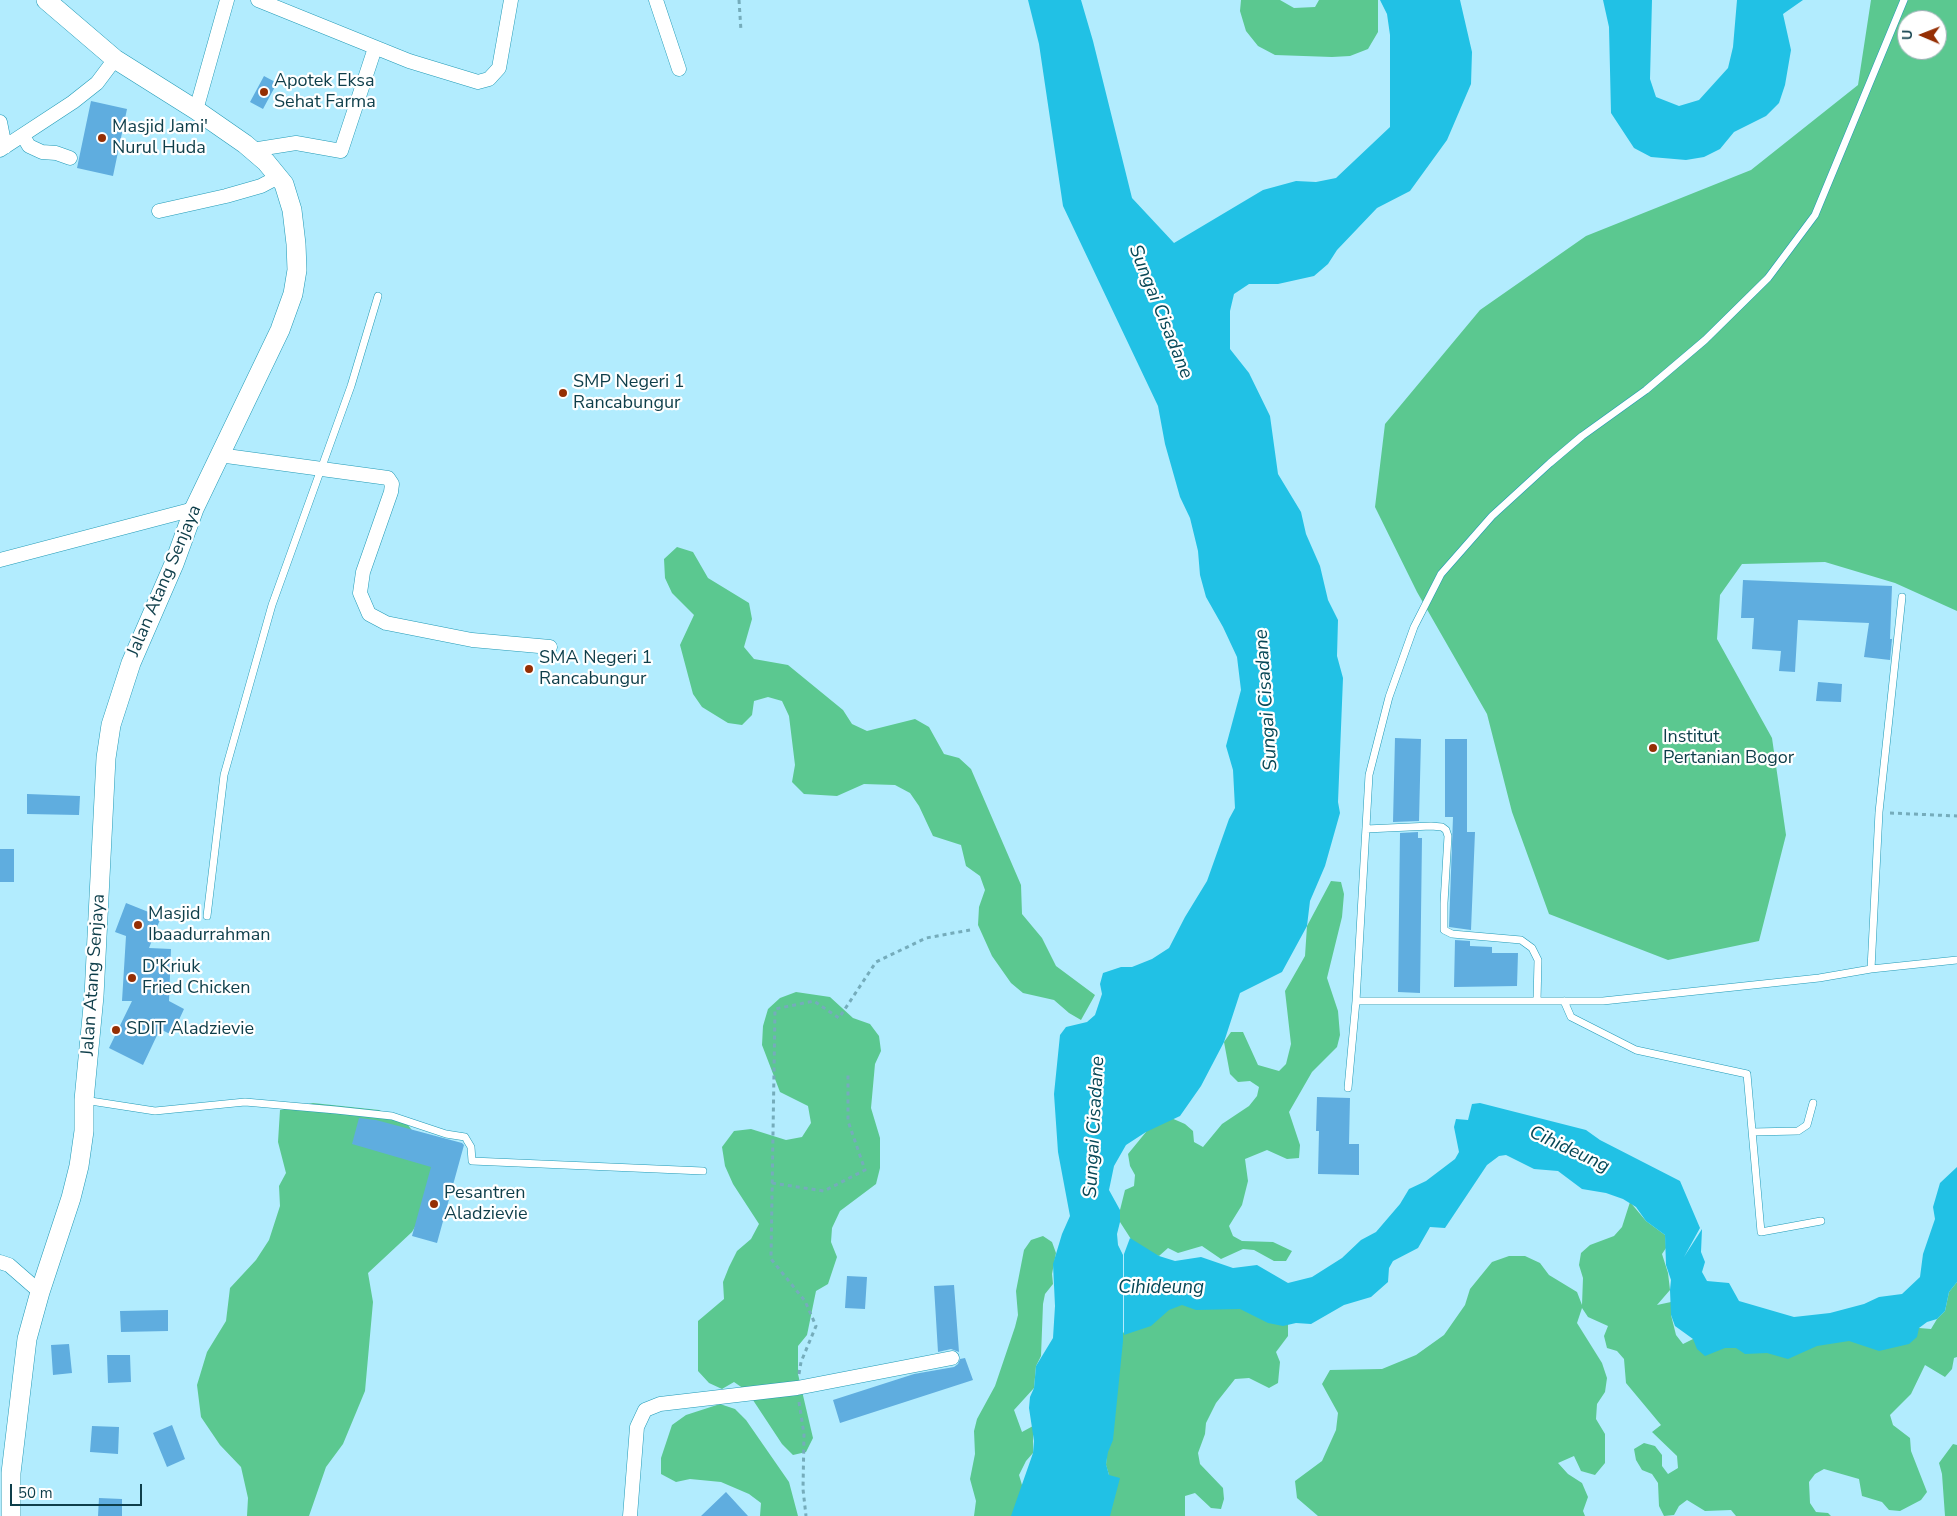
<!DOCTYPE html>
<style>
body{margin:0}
#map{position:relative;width:1957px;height:1516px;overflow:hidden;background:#b2ecfe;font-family:"Nunito Sans",sans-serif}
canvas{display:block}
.north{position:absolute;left:1897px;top:10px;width:50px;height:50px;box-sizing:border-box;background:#fff;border:1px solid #9fb2b7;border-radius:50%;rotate:271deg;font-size:14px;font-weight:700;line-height:20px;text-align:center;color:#0e3e4a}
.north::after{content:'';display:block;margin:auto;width:18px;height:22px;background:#952f04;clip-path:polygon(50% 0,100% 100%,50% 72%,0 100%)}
.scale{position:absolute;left:10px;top:1484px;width:132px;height:22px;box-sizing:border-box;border:2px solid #0e3e4a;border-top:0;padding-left:6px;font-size:15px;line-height:18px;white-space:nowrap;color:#0e3e4a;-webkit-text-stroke:4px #fff;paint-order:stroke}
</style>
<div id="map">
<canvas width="1957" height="1516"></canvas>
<div class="north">U</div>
<div class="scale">50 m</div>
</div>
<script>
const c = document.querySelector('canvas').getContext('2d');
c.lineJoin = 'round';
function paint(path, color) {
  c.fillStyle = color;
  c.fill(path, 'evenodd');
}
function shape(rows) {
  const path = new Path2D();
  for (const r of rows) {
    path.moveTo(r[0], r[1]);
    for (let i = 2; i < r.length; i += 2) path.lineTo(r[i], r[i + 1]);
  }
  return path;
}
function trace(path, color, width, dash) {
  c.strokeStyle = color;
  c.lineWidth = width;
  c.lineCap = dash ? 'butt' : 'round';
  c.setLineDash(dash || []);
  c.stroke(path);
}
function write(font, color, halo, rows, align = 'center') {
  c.font = font + ' "Nunito Sans",sans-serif';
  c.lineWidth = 4.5;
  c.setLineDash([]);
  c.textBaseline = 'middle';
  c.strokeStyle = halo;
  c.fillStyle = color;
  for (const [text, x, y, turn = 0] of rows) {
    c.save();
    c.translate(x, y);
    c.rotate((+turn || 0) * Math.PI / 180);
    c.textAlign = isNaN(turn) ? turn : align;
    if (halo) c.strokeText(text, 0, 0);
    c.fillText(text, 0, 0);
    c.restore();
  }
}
paint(shape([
 [1241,0,1280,0,1294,8,1315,7,1319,0,1378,0,1378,32,1368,49,1350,56,1332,57,1275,55,1258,46,1246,31,1240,11],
 [1871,0,1957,0,1957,611,1895,583,1825,562,1742,564,1720,595,1717,639,1772,738,1786,835,1759,941,1668,960,1549,914,1512,812,1487,714,1417,592,1375,507,1385,424,1480,310,1586,236,1751,170,1858,85],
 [1907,20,1937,20,1937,50,1907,50],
 [677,547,693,552,708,578,749,603,752,619,744,647,754,659,788,665,843,710,852,724,867,731,915,719,929,727,944,754,959,758,971,769,1021,885,1022,914,1042,938,1056,966,1095,995,1081,1020,1069,1013,1054,1000,1023,993,1011,983,992,956,978,925,979,907,985,890,980,876,966,866,961,845,933,836,919,806,910,793,895,785,864,784,837,796,804,794,792,782,795,765,789,716,782,701,768,697,754,701,752,715,742,725,728,723,702,707,693,694,680,645,694,615,672,593,665,578,664,559],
 [1331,881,1341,882,1344,894,1342,917,1327,978,1338,1011,1340,1035,1337,1047,1312,1072,1289,1112,1300,1145,1299,1158,1287,1159,1267,1150,1245,1159,1248,1181,1242,1205,1229,1226,1233,1236,1242,1241,1273,1242,1292,1251,1286,1261,1274,1261,1254,1250,1243,1249,1221,1259,1202,1246,1178,1253,1168,1248,1159,1256,1138,1250,1120,1222,1120,1210,1125,1190,1134,1186,1135,1175,1130,1166,1128,1154,1146,1132,1147,1121,1162,1114,1185,1124,1193,1131,1194,1142,1203,1147,1222,1124,1249,1106,1257,1096,1259,1087,1250,1081,1238,1082,1230,1074,1224,1042,1231,1032,1243,1032,1258,1065,1279,1071,1286,1064,1291,1044,1285,991,1305,956,1307,926],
 [796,992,830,997,853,1018,870,1024,879,1036,881,1051,875,1064,871,1108,880,1138,880,1168,876,1184,840,1211,832,1228,831,1242,837,1257,828,1284,816,1291,807,1335,798,1346,798,1374,813,1438,806,1452,793,1455,782,1444,747,1391,734,1382,722,1389,709,1383,698,1371,698,1321,724,1299,723,1282,729,1267,737,1251,751,1239,759,1224,733,1184,725,1166,722,1147,734,1131,751,1129,786,1140,802,1137,811,1123,808,1106,780,1092,762,1045,763,1026,768,1009,780,998],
 [313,1103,379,1110,408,1125,426,1149,438,1176,428,1205,412,1232,368,1273,373,1302,365,1391,343,1444,326,1467,309,1516,247,1516,248,1498,241,1467,220,1445,201,1417,197,1385,207,1352,226,1321,230,1288,256,1260,269,1240,280,1206,279,1186,286,1173,278,1142,280,1110],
 [1630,1202,1646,1221,1665,1235,1666,1248,1662,1254,1668,1273,1670,1290,1657,1305,1671,1302,1671,1315,1676,1335,1683,1344,1693,1339,1919,1328,1931,1329,1937,1319,1945,1311,1949,1292,1957,1282,1957,1357,1954,1358,1952,1369,1945,1377,1925,1365,1911,1394,1890,1415,1893,1425,1910,1438,1911,1451,1927,1492,1921,1500,1900,1511,1889,1510,1882,1502,1862,1496,1859,1479,1824,1469,1815,1474,1809,1482,1810,1503,1816,1512,1828,1513,1831,1516,1736,1516,1731,1510,1705,1511,1687,1500,1679,1506,1674,1515,1664,1516,1659,1506,1658,1483,1652,1474,1642,1470,1636,1460,1634,1449,1644,1443,1655,1446,1662,1455,1662,1466,1668,1474,1678,1468,1677,1456,1652,1432,1661,1425,1626,1383,1624,1359,1617,1351,1607,1348,1604,1336,1608,1326,1588,1317,1582,1308,1577,1323,1602,1363,1607,1378,1605,1392,1597,1404,1596,1419,1605,1434,1605,1463,1595,1475,1581,1471,1574,1456,1558,1463,1568,1474,1582,1483,1588,1497,1583,1511,1585,1516,1318,1516,1297,1498,1295,1481,1322,1461,1336,1430,1338,1413,1322,1384,1330,1370,1382,1369,1416,1355,1444,1335,1465,1305,1470,1289,1492,1262,1509,1256,1525,1256,1540,1263,1549,1275,1577,1292,1582,1305,1583,1278,1579,1265,1581,1253,1590,1245,1614,1236,1622,1227],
 [1043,1236,1052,1242,1056,1253,1052,1274,1053,1284,1045,1294,1043,1304,1041,1356,1036,1366,1034,1388,1014,1410,1022,1432,1033,1426,1033,1453,1026,1461,1019,1475,1022,1485,1026,1507,1021,1516,974,1516,976,1501,970,1479,975,1454,974,1431,977,1419,995,1386,1015,1327,1018,1315,1016,1291,1024,1250,1031,1240],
 [1166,1302,1234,1305,1288,1324,1288,1336,1276,1352,1280,1362,1278,1383,1269,1388,1249,1378,1235,1379,1216,1403,1206,1423,1205,1434,1198,1453,1200,1464,1223,1488,1224,1499,1221,1509,1211,1508,1195,1493,1185,1496,1185,1516,1107,1516,1109,1475,1106,1465,1114,1350,1126,1328],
 [720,1404,735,1409,746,1420,789,1482,798,1516,760,1516,761,1503,749,1494,721,1482,690,1479,676,1482,661,1474,661,1458,672,1425,686,1415],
 [1953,1444,1957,1445,1957,1516,1945,1516,1942,1474,1939,1463]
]), '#5bc890');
paint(shape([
 [1028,0,1081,0,1093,41,1132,198,1174,243,1263,190,1296,181,1316,182,1336,178,1390,127,1390,35,1387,14,1380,0,1460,0,1472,52,1471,84,1447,140,1410,191,1377,208,1337,250,1328,264,1314,276,1278,284,1249,284,1234,294,1230,311,1230,349,1249,373,1270,416,1278,474,1301,512,1306,534,1320,566,1328,600,1338,620,1337,656,1343,678,1338,802,1340,813,1325,866,1310,901,1307,926,1282,972,1240,993,1224,1042,1201,1086,1180,1116,1146,1132,1126,1145,1114,1166,1109,1190,1120,1210,1120,1222,1117,1234,1118,1245,1123,1255,1123,1341,1113,1440,1108,1452,1106,1464,1109,1475,1120,1478,1110,1516,1011,1516,1033,1453,1034,1441,1029,1408,1030,1397,1034,1388,1036,1366,1053,1338,1055,1306,1053,1264,1062,1234,1070,1216,1058,1152,1054,1094,1060,1035,1066,1027,1087,1022,1095,1015,1102,994,1100,984,1103,973,1121,967,1132,967,1152,959,1169,948,1185,917,1207,881,1229,819,1235,808,1233,770,1226,746,1241,690,1237,657,1223,627,1206,597,1200,575,1198,551,1190,518,1180,497,1165,444,1158,406,1063,206,1039,44],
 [1603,0,1652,0,1650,79,1656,97,1679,106,1699,100,1728,68,1733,47,1737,0,1803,0,1783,14,1791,50,1785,85,1779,103,1766,116,1734,132,1720,149,1704,157,1686,160,1651,157,1634,148,1611,113,1609,27],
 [1480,1103,1586,1130,1600,1140,1680,1181,1700,1228,1684,1257,1702,1229,1701,1252,1705,1262,1702,1272,1707,1281,1729,1283,1739,1301,1794,1317,1830,1313,1864,1304,1879,1297,1902,1294,1920,1277,1923,1254,1935,1219,1933,1207,1940,1183,1957,1167,1957,1282,1949,1292,1945,1311,1937,1319,1927,1322,1919,1328,1917,1337,1909,1344,1879,1351,1849,1341,1817,1346,1788,1359,1767,1353,1745,1354,1736,1348,1725,1348,1705,1356,1697,1349,1693,1339,1675,1326,1671,1315,1670,1290,1671,1280,1666,1265,1665,1235,1646,1221,1636,1207,1623,1199,1606,1193,1582,1189,1558,1171,1534,1169,1506,1155,1499,1156,1487,1165,1445,1228,1430,1227,1418,1248,1393,1261,1389,1268,1388,1282,1371,1297,1344,1305,1311,1324,1296,1323,1283,1326,1268,1323,1240,1309,1196,1310,1182,1305,1169,1310,1151,1326,1124,1335,1124,1254,1130,1238,1159,1256,1175,1261,1201,1257,1233,1268,1257,1265,1288,1283,1312,1277,1342,1258,1361,1240,1376,1232,1400,1204,1409,1189,1426,1181,1455,1159,1459,1152,1454,1127,1456,1119,1468,1120,1472,1104]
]), '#21c1e5');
paint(shape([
 [264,76,277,83,263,109,250,102],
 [91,101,127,109,113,176,77,168],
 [1743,580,1892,586,1890,639,1892,639,1890,660,1864,657,1869,623,1798,620,1795,672,1779,671,1781,651,1752,649,1754,618,1741,618],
 [1818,682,1842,684,1841,702,1816,701],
 [1395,738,1421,739,1419,821,1393,822],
 [1445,739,1467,739,1467,832,1475,832,1471,930,1449,927,1453,817,1445,817],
 [27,794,80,796,79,815,27,814],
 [1418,832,1418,838,1422,838,1420,993,1398,992,1400,833],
 [0,849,14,849,14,882,0,882],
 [126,903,161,917,149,948,171,949,169,1001,184,1009,172,1035,160,1029,143,1065,109,1048,132,1001,122,1001,126,936,115,932],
 [1455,940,1470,941,1470,946,1492,947,1492,953,1518,953,1517,986,1454,987],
 [1317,1097,1350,1098,1349,1144,1359,1144,1359,1175,1318,1174,1319,1131,1316,1131],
 [359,1118,376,1120,462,1143,464,1145,437,1243,412,1236,431,1167,352,1144],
 [847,1276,867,1277,865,1309,845,1308],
 [954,1285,959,1352,951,1349,938,1352,934,1286],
 [168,1310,168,1331,121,1332,120,1311],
 [69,1344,72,1373,53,1375,51,1345],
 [107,1355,130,1355,131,1382,108,1383],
 [965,1358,973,1380,840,1423,833,1400,914,1374,954,1367,958,1364,960,1359],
 [172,1425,185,1459,167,1467,153,1433],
 [92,1426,119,1427,118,1454,90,1452],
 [726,1492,748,1516,701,1516],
 [99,1498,122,1499,122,1516,98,1516]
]), '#5faddf');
const lane = shape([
 [1904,0,1815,215,1768,278,1705,340,1646,390,1582,436,1550,463,1492,516,1441,574,1414,627,1389,697,1369,775,1356,1001,1603,1001,1819,978,1871,969,1957,960],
 [1366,829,1431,826,1442,827,1446,830,1448,836,1444,903,1444,930,1452,934,1521,940,1532,948,1538,960,1537,1001],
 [207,916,224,775,272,605,351,386,378,296],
 [1871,969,1879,812,1902,597],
 [1564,1001,1571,1017,1636,1050,1747,1074,1761,1232,1821,1221],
 [1348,1088,1356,1001],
 [84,1100,155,1111,245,1102,336,1110,392,1116,446,1134,465,1137,471,1147,472,1161,703,1171],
 [1753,1132,1798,1131,1807,1125,1813,1103]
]);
const street = shape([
 [258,0,409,61,478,82,489,79,499,68,511,0],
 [656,0,679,69],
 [196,110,227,0],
 [0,122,5,147],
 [23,136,29,146,42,152,56,153,70,158],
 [0,150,73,102,97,83,115,59],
 [252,150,296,143,341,151,375,48],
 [159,211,226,196,261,186,278,177],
 [219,455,388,478,392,484,391,492,363,572,360,593,369,614,386,623,472,640,550,647],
 [0,560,194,509],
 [0,1262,9,1265,40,1292],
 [630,1516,637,1427,645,1410,660,1404,797,1388,952,1358]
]);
const secondary = shape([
 [11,1516,11,1473,27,1339,40,1292,71,1198,79,1166,84,1131,84,1100,94,996,106,758,111,725,131,663,174,564,194,509,280,330,293,294,297,270,296,244,292,210,284,184,266,162,245,144,196,110,115,59,46,0]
]);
trace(lane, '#229ab6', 8);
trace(street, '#229ab6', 15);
trace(secondary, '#229ab6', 20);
trace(shape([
 [739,0,741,31],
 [1890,813,1957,816],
 [772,1183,824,1191,865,1170,848,1121,848,1073],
 [799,1374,801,1362,816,1326,805,1301,771,1259,775,1009,814,1001,839,1018,876,962,926,938,970,930],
 [799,1402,804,1434,803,1489,806,1516]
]), '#75acbb', 3, [4, 4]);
trace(lane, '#fff', 7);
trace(street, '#fff', 14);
trace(secondary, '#fff', 19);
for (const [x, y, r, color] of [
 [264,92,5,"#952f04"],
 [102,138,5,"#952f04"],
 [563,393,5,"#952f04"],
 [529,669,5,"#952f04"],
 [1653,748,5,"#952f04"],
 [138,925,5,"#952f04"],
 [132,978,5,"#952f04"],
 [116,1030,5,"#952f04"],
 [434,1204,5,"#952f04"]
]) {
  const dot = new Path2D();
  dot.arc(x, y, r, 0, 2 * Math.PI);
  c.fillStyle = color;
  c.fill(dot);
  trace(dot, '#fff', 2);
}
write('18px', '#0e3e4a', '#fff', [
 ["Apotek Eksa",274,82],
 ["Sehat Farma",274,103],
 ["Masjid Jami'",112,128],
 ["Nurul Huda",112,149],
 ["SMP Negeri 1",573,383],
 ["Rancabungur",573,404],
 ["SMA Negeri 1",539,659],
 ["Rancabungur",539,680],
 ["Institut",1663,738],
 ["Pertanian Bogor",1663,759],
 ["Masjid",148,915],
 ["Ibaadurrahman",148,936],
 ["D'Kriuk",142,968],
 ["Fried Chicken",142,989],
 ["SDIT Aladzievie",126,1030],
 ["Pesantren",444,1194],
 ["Aladzievie",444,1215]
], 'left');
write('18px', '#0e3e4a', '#fff', [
 ["Jalan Atang Senjaya",165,581,-67],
 ["Jalan Atang Senjaya",94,975,-86]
]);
write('italic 19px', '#074857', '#fff', [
 ["Sungai Cisadane",1160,312,68],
 ["Sungai Cisadane",1267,700,-94],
 ["Sungai Cisadane",1095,1127,-87],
 ["Cihideung",1569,1150,25],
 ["Cihideung",1161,1288]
]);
</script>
